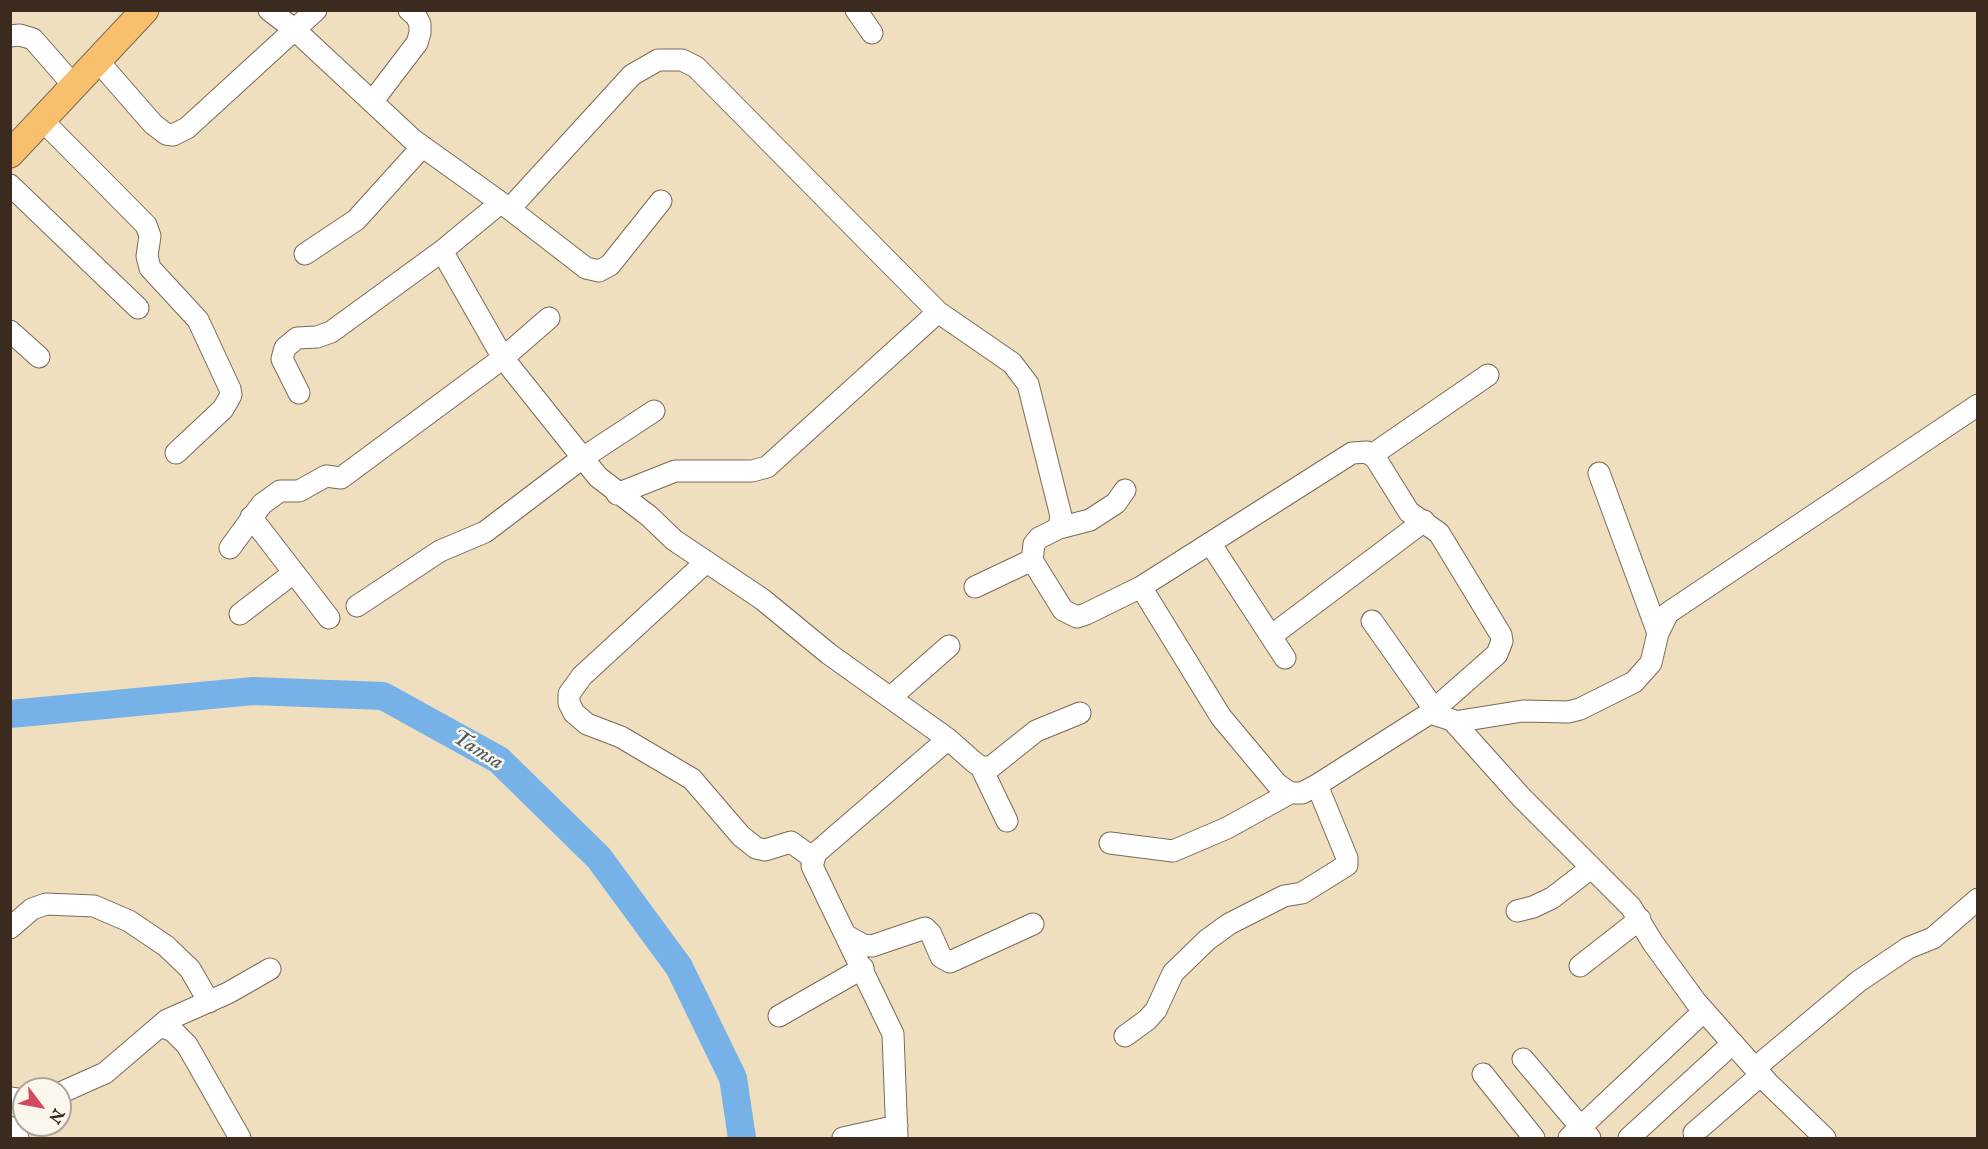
<!DOCTYPE html>
<style>
body{margin:0}
#map{position:relative;width:1988px;height:1149px;overflow:hidden;background:#efdfbf;font-family:"IM FELL English",serif}
canvas{display:block}
.frame{position:absolute;inset:0;border:12px solid #3b2a1e;pointer-events:none}
.north{position:absolute;left:12px;top:1077px;width:60px;height:60px;box-sizing:border-box;background:#fbf7ec;border:2px solid #aea59a;border-radius:50%;rotate:122deg;font-size:16px;font-weight:700;line-height:24px;text-align:center;color:#3b2a1e}
.north::after{content:'';display:block;margin:auto;width:21px;height:27px;background:#d1495b;clip-path:polygon(50% 0,100% 100%,50% 72%,0 100%)}
</style>
<div id="map">
<canvas width="1988" height="1149"></canvas>
<div class="frame"></div>
<div class="north">N</div>
</div>
<script>
const c = document.querySelector('canvas').getContext('2d');
c.lineJoin = 'round';
function shape(rows) {
  const path = new Path2D();
  for (const r of rows) {
    path.moveTo(r[0], r[1]);
    for (let i = 2; i < r.length; i += 2) path.lineTo(r[i], r[i + 1]);
  }
  return path;
}
function trace(path, color, width, dash) {
  c.strokeStyle = color;
  c.lineWidth = width;
  c.lineCap = dash ? 'butt' : 'round';
  c.setLineDash(dash || []);
  c.stroke(path);
}
function write(font, color, halo, rows, align = 'center') {
  c.font = font + ' "IM FELL English",serif';
  c.lineWidth = 5;
  c.setLineDash([]);
  c.textBaseline = 'middle';
  c.strokeStyle = halo;
  c.fillStyle = color;
  for (const [text, x, y, turn = 0] of rows) {
    c.save();
    c.translate(x, y);
    c.rotate((+turn || 0) * Math.PI / 180);
    c.textAlign = isNaN(turn) ? turn : align;
    if (halo) c.strokeText(text, 0, 0);
    c.fillText(text, 0, 0);
    c.restore();
  }
}
trace(shape([
 [10,714,253,691,383,696,499,760,599,858,679,967,733,1078,742,1138]
]), '#76b2e8', 28);
const minor = shape([
 [269,10,294,29,412,139,507,207,514,204,632,75,658,60,682,60,696,67,938,312,1012,363,1028,384,1061,516,1059,528,1039,538,1034,544,1032,560,1063,610,1077,617,1086,614,1141,587,1221,717,1277,784,1290,793,1302,793,1317,785,1430,713,1452,720,1521,797,1631,907,1653,943,1696,1002,1768,1083,1825,1138],
 [856,10,872,33],
 [10,36,20,35,33,39,74,86],
 [98,61,153,124,166,134,173,135,187,128,316,10],
 [372,102,417,43,420,33,420,24,416,16,409,10],
 [42,120,146,225,150,236,147,256,150,268,198,320,230,389,231,395,223,409,176,453],
 [10,185,138,308],
 [507,207,586,268,599,271,610,265,661,201],
 [442,251,503,358,598,477,649,516,674,540,762,599,829,654,948,739,974,762,981,767,991,767,1036,731,1080,713],
 [305,254,356,220,422,147],
 [10,331,39,357],
 [299,393,282,359,285,348,297,338,317,337,331,332,442,251,499,204],
 [1372,455,1488,375],
 [1599,473,1658,633],
 [617,494,675,471,752,471,767,467,938,312],
 [251,517,329,618],
 [1059,528,1090,520,1116,503,1125,490],
 [1210,543,1285,658],
 [230,548,262,504,280,491,299,491,326,476,341,478,503,358,549,318],
 [706,562,582,676,569,694,569,703,574,713,587,724,621,737,692,779,741,836,756,848,765,850,791,842,813,858],
 [975,587,1032,560],
 [1141,587,1352,453,1367,452,1376,459,1409,512,1439,533,1501,635,1502,641,1497,654,1430,713],
 [357,606,440,551,485,532,581,459,654,411],
 [240,614,292,574],
 [1372,621,1434,709],
 [1271,636,1424,521],
 [891,697,949,646],
 [1454,722,1523,711,1568,712,1580,709,1634,682,1651,663,1658,633,1668,613,1978,405],
 [981,767,1007,821],
 [1110,843,1173,851,1227,828,1290,793],
 [1517,911,1533,907,1552,898,1591,868],
 [10,928,32,909,46,904,94,906,129,921,166,946,190,969,209,1002],
 [847,936,863,945,872,946,925,928,931,934,941,957,950,962,1033,924],
 [1580,966,1640,919],
 [779,1016,863,968],
 [160,1026,173,1031,187,1045,240,1138],
 [1125,1036,1147,1020,1156,1010,1173,973,1207,940,1229,924,1284,896,1302,893,1347,865,1347,858,1317,785],
 [1523,1059,1590,1138],
 [1755,1068,1859,981,1908,948,1933,938,1978,899],
 [1483,1074,1534,1138],
 [60,1093,105,1073,167,1020,228,993,270,969],
 [10,1098,24,1100],
 [10,1127,18,1138],
 [1694,1133,1761,1075],
 [843,1138,897,1126],
 [897,1138,893,1034,812,866,816,853,948,739],
 [1569,1138,1704,1011],
 [1629,1138,1733,1043]
]);
const major = shape([
 [10,154,145,10]
]);
trace(minor, '#7a6956', 23);
trace(major, '#7a6956', 29);
trace(minor, '#fff', 21);
trace(major, '#f8bf6c', 27);
write('italic 22px', '#505a65', '#fbf7ec', [
 ["Tamsa",477,751,32]
]);
</script>
